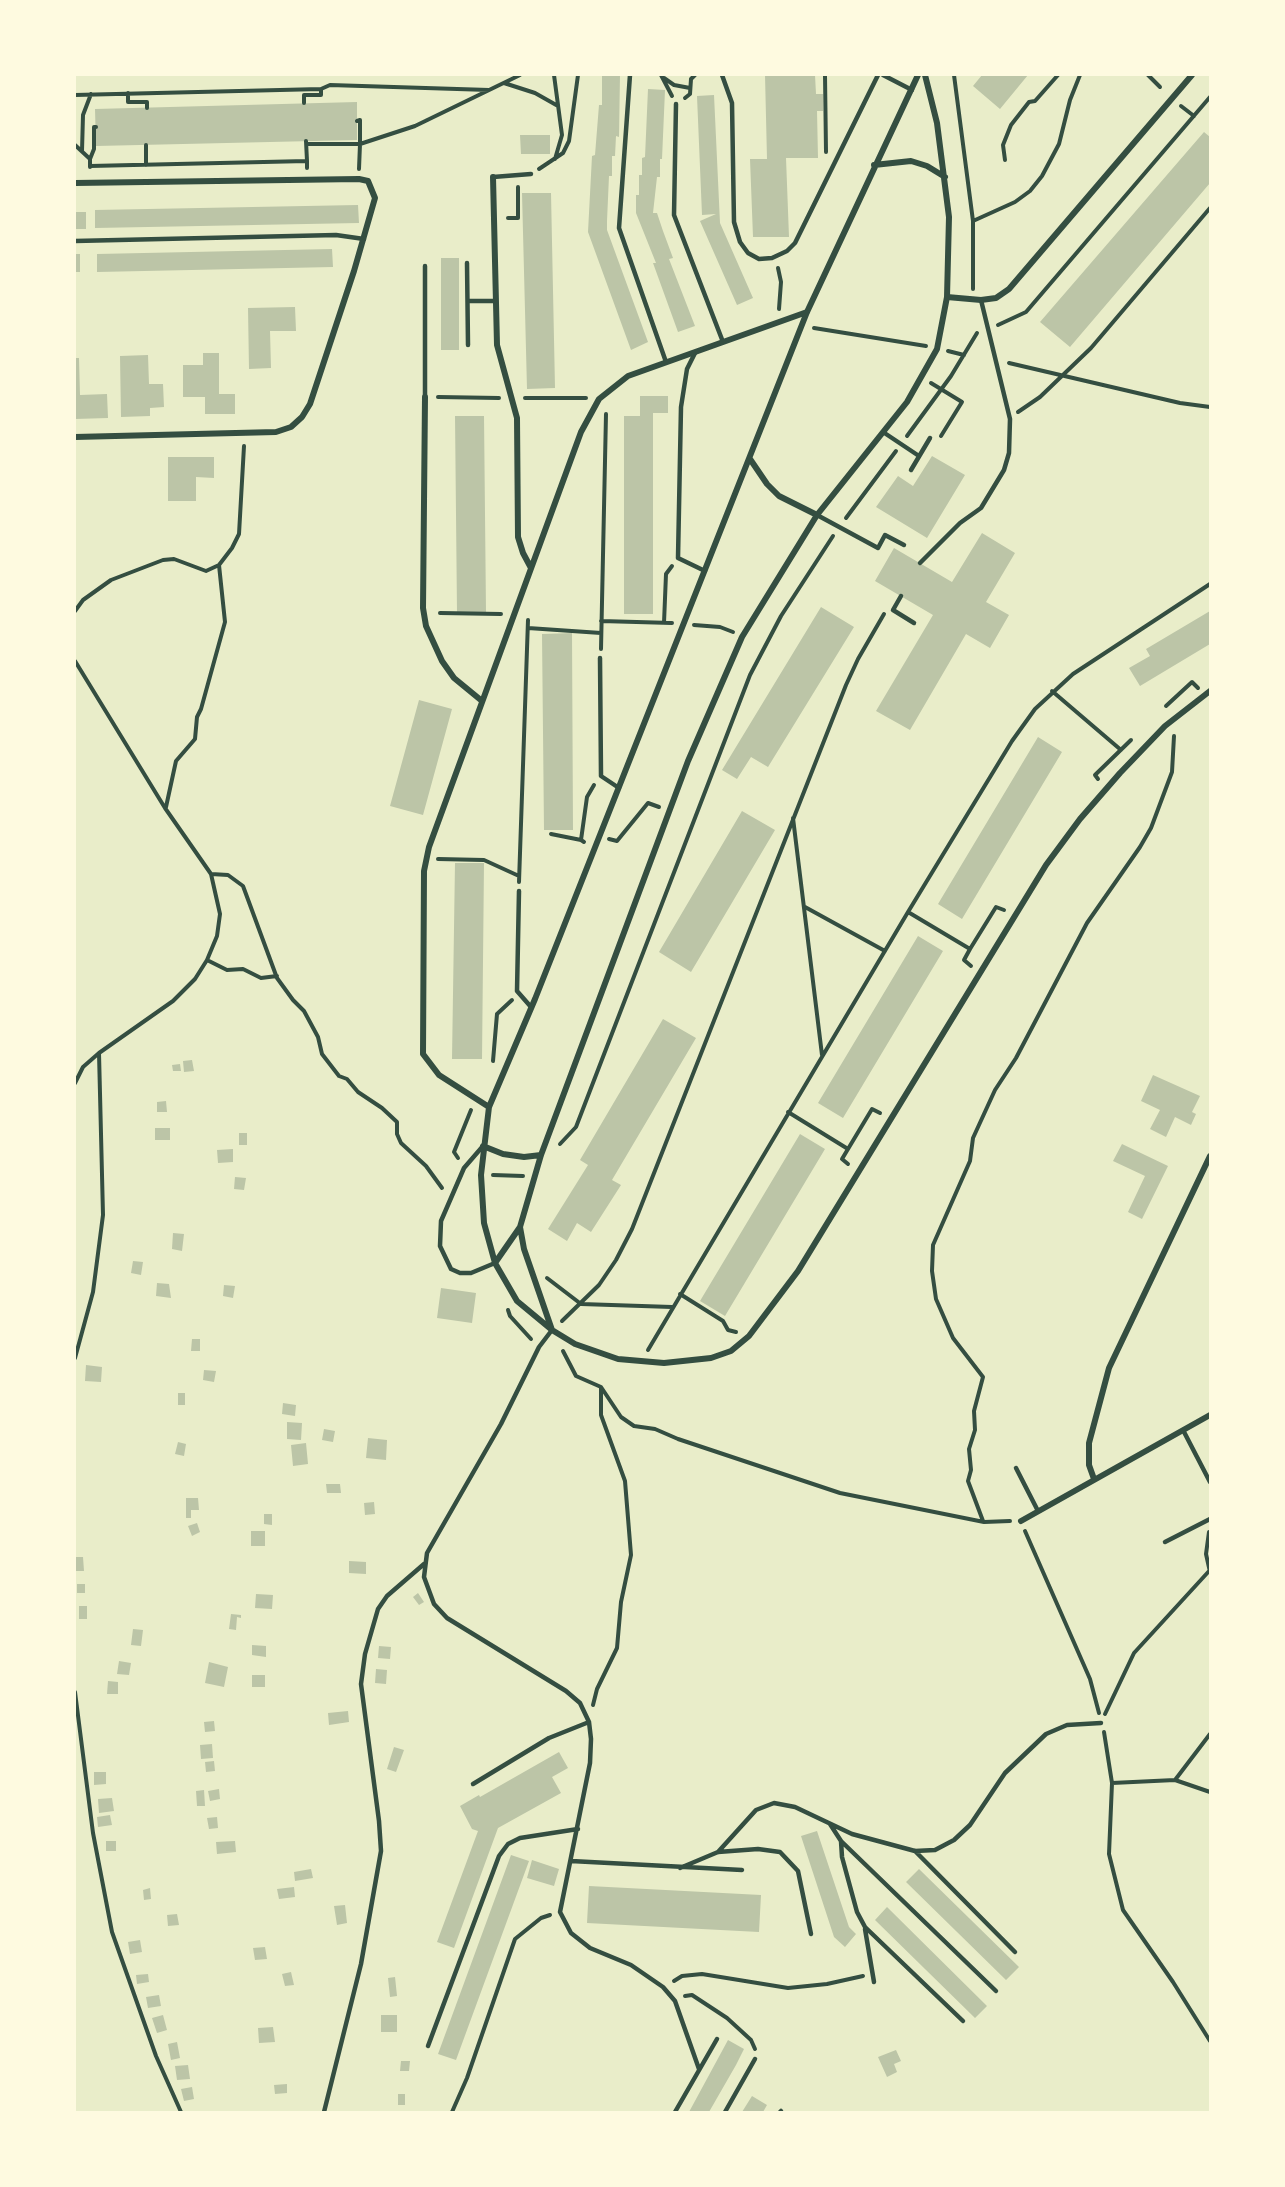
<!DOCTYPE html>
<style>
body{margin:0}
#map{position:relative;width:1285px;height:2187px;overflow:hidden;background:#e9edc9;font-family:Spectral,serif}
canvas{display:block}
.frame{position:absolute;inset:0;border:76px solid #fefae0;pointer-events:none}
</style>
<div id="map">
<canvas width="1285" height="2187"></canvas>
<div class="frame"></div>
</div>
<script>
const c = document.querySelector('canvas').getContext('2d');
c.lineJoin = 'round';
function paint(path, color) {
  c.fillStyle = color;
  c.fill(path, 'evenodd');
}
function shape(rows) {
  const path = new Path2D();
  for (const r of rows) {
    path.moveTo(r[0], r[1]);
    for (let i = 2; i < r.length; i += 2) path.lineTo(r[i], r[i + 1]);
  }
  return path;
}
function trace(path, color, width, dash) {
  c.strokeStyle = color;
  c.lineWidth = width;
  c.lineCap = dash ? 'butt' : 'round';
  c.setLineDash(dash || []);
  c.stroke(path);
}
paint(shape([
 [602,75,620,75,619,137,616,136,615,156,612,156,612,176,609,176,607,221,607,230,648,342,631,350,588,232,592,156,595,155,599,105,602,105],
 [765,75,815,75,816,94,823,94,823,111,817,111,818,158,786,158,789,237,753,237,750,159,767,159],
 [982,75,1028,75,1000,109,973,86],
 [648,89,665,90,662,159,660,159,660,177,657,177,653,213,657,213,663,231,673,258,669,259,695,326,678,332,653,263,656,263,636,213,636,195,639,195,639,175,642,175,642,158,645,157],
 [714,95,720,223,753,298,737,305,700,221,716,214,702,215,697,96],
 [357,102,357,140,96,146,95,109],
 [1204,132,1210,137,1210,183,1070,347,1040,322],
 [520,135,550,135,550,154,521,154],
 [522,193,551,193,555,388,527,389],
 [358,205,359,223,95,228,95,210],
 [75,212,86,212,86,229,75,229],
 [332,249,333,267,97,272,97,254],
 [75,254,80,254,80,272,75,272],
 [441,258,459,258,459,350,441,350],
 [295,307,296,331,270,331,271,368,249,369,248,308],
 [203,353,219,353,219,394,235,394,235,414,205,414,205,397,183,397,183,365,203,365],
 [148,355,149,384,163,384,164,407,150,408,150,416,121,417,120,356],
 [75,358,79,358,80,395,107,394,108,418,75,419],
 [640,396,668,396,668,413,653,413,653,614,624,614,624,416,640,416],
 [455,416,484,416,486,612,457,612],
 [932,456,965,475,927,538,876,507,898,476,913,486],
 [168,457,214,457,214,478,196,477,196,501,168,501],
 [982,533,1015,553,986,602,1009,615,990,648,966,634,910,730,876,711,933,615,875,581,894,548,952,582],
 [821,607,854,627,768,767,751,757,737,779,722,770],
 [1210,611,1210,644,1140,686,1129,668,1150,656,1146,649],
 [572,633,573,830,544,830,542,634],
 [419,700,452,709,423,815,390,806],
 [1038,737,1062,752,962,919,938,904],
 [742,811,775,830,691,972,659,952],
 [455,863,484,863,482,1059,452,1059],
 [918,936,943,951,843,1118,818,1103],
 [663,1019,696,1038,612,1180,621,1185,591,1232,577,1223,567,1241,548,1229,588,1165,580,1160],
 [192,1060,194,1071,184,1072,183,1061],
 [180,1064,181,1071,173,1071,172,1065],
 [1153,1075,1200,1096,1192,1112,1196,1114,1191,1125,1175,1117,1166,1137,1150,1129,1160,1110,1141,1101],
 [166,1101,167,1112,157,1112,157,1102],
 [155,1128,170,1128,170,1140,155,1140],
 [239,1133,247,1133,247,1145,239,1145],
 [800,1134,825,1149,725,1316,700,1301],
 [1122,1144,1168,1166,1142,1219,1128,1212,1145,1176,1113,1161],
 [233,1149,233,1162,218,1163,217,1150],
 [235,1177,246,1178,244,1190,234,1189],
 [173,1233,184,1234,182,1251,172,1249],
 [133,1261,143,1262,141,1275,131,1273],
 [157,1283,169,1284,171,1298,156,1296],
 [224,1285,235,1286,233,1298,223,1296],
 [441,1288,476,1293,472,1323,437,1318],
 [192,1339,200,1339,200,1351,191,1351],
 [86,1365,102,1367,101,1382,85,1381],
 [204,1370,216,1371,214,1382,203,1380],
 [178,1393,185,1393,185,1405,178,1405],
 [283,1403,296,1405,295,1416,282,1414],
 [287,1422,302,1423,301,1440,287,1439],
 [324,1429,335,1431,333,1442,322,1440],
 [368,1438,387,1440,386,1460,366,1458],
 [178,1442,186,1444,184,1456,175,1454],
 [306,1443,308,1464,293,1466,291,1445],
 [326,1484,340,1484,341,1493,327,1493],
 [186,1498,198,1498,199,1510,191,1510,191,1518,186,1518],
 [374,1502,375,1514,365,1515,364,1503],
 [264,1514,272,1514,272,1525,264,1524],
 [197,1523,200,1532,192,1536,188,1526],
 [251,1531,265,1531,265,1546,251,1546],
 [75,1557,83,1557,84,1571,75,1571],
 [349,1561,366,1562,366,1574,349,1573],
 [77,1584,85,1584,85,1593,77,1593],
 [418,1593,424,1602,419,1605,413,1597],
 [256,1594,273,1595,272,1609,255,1608],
 [79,1606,87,1606,87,1619,79,1619],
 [231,1614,241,1615,241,1618,237,1617,236,1630,229,1629],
 [133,1629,143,1630,141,1646,131,1645],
 [252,1645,266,1646,266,1657,252,1655],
 [379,1646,391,1647,390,1659,378,1658],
 [119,1661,131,1663,129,1675,117,1674],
 [209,1662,228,1667,224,1687,205,1683],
 [376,1669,387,1670,386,1684,375,1683],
 [252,1675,265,1675,265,1687,252,1687],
 [108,1681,118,1682,118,1694,107,1694],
 [348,1711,349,1722,329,1725,328,1713],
 [214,1721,215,1731,205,1732,204,1722],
 [212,1744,213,1758,201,1759,200,1745],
 [394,1747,404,1750,396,1772,387,1769],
 [559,1752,568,1768,552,1777,561,1793,498,1828,454,1948,437,1942,478,1831,472,1829,460,1806,479,1795,480,1797],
 [214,1761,215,1771,206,1772,205,1762],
 [94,1772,106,1772,106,1784,94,1785],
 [219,1789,220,1799,210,1801,208,1791],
 [204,1790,205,1806,197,1806,196,1791],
 [112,1798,114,1811,99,1813,98,1799],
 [110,1815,112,1825,98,1827,97,1817],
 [217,1817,218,1828,209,1829,207,1818],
 [817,1831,849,1927,856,1934,845,1947,834,1937,801,1836],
 [106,1841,116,1841,116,1851,106,1851],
 [235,1841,236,1852,217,1854,216,1842],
 [511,1855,529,1861,456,2060,438,2054],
 [532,1860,559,1869,554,1886,527,1878],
 [311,1869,313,1878,295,1881,294,1872],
 [919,1869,1019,1967,1006,1980,906,1882],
 [589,1886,761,1895,759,1932,587,1923],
 [294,1887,295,1897,279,1899,277,1889],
 [150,1888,151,1899,144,1900,143,1890],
 [345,1905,347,1923,337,1925,334,1906],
 [887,1907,987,2006,975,2018,875,1920],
 [177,1914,179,1925,168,1926,167,1915],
 [140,1940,142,1952,130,1954,128,1942],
 [265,1947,267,1959,255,1960,253,1948],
 [291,1972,294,1985,285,1986,282,1974],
 [148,1974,149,1982,137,1984,136,1975],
 [395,1977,397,1996,390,1997,388,1978],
 [159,1995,161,2006,148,2008,146,1997],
 [163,2015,167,2030,157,2033,152,2018],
 [381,2015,397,2015,397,2032,381,2032],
 [273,2027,275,2042,259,2043,258,2028],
 [728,2040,744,2049,736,2065,709,2112,689,2112],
 [177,2042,180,2058,171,2060,168,2044],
 [896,2050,901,2061,894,2064,897,2072,887,2077,878,2057],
 [401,2061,410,2061,409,2071,400,2071],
 [188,2065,190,2079,177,2080,175,2066],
 [287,2084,287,2093,275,2094,274,2085],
 [192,2087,194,2099,184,2101,181,2089],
 [398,2094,405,2094,405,2105,398,2105],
 [752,2096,767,2105,763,2112,742,2112]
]), '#bcc5a7');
trace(shape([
 [554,75,562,135,555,159],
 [661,75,672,96],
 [825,75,826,152],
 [954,75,973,221,973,289],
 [1148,75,1160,87],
 [664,78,674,85,690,88],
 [504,83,535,93,558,106],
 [128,93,128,102,147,102,147,108],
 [75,95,321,89,330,85,489,90],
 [685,98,690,94,691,79,695,75],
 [304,103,304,95,321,95,321,89],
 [1181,106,1194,116],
 [306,141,307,161],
 [307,144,360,144,360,120,357,121],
 [75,145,90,159,90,167],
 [146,145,146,165],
 [82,151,83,115,91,94],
 [90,159,94,149,94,127,96,127],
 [1005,160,1003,145,1011,125,1029,102,1035,101,1058,75],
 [90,166,307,161,307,168],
 [359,169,360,144,415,126,520,75],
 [539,169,563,153,569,141,578,75],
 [508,218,518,218,518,187],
 [973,221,1015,202,1030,191,1042,176,1059,144,1070,100,1080,75],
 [778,268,781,282,779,309],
 [998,325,1026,312,1210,97],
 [814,328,926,346],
 [948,351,964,355],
 [1009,363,1180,403,1210,407],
 [931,383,962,402,941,436],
 [438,397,499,398],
 [525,398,586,398],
 [1018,412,1040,397,1091,348,1210,208],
 [907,436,951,376,977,333],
 [846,518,896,451],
 [75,611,83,600,111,580,163,560,174,559,206,571,219,565],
 [440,613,501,614],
 [601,621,672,623],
 [664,623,666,574,672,566],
 [694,625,720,627,733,632],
 [528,628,601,633],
 [601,649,606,414],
 [75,661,165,808,211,874,220,914,217,936,207,960,195,979,173,1001,99,1053,83,1067,75,1083],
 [1052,691,1121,750],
 [1166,706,1192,682,1198,688],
 [1098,779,1095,775,1131,740],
 [166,807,176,761,195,739,197,717,201,709,225,622,219,565,232,548,239,534,244,446],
 [793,818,822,1055],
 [551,834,581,840],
 [609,839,617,841,648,803,659,807],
 [584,842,581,840,587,797,594,785],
 [438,859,484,860,519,876],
 [211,874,228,875,243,886,277,978,293,1000,304,1011,318,1037,322,1054,339,1076,347,1079,358,1092,382,1108,397,1122,397,1134,401,1143,426,1166,442,1188],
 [519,882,528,620],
 [805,907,885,951],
 [908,912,970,949],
 [207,960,227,970,243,969,261,978,277,976],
 [971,966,964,960,970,949,996,907,1004,910],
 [493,1061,497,1014,512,1000],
 [788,1112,848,1149],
 [560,1144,576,1127,750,675,781,616,833,536],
 [458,1158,454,1152,471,1110],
 [848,1164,842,1159,872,1109,880,1113],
 [493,1175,523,1176],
 [547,1278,581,1304,672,1307],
 [680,1294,723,1321,728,1330,736,1332],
 [508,1310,510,1316,531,1339],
 [562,1321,599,1285,616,1260,632,1229,846,685,858,659,884,614],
 [648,1350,908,912,1012,741,1035,709,1073,674,1210,584],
 [563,1351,576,1376,601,1387,621,1417,634,1426,655,1429,678,1439,840,1493,984,1522,1010,1521],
 [75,1358,93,1292,103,1215,99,1053],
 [983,1521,968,1481,971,1470,969,1449,975,1430,974,1411,983,1377,953,1338,936,1299,932,1271,933,1245,970,1161,973,1138,995,1090,1016,1058,1087,923,1140,847,1151,828,1172,772,1174,736],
 [1025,1531,1090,1679,1099,1713],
 [1209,1532,1206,1554,1210,1572],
 [75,1692,93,1833,112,1932,156,2056,181,2112],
 [593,1705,597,1689,617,1648,621,1602,631,1555,625,1481,601,1415,601,1388],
 [1105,1714,1134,1653,1210,1570],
 [1104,1732,1112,1783,1109,1854,1123,1910,1173,1982,1210,2041],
 [1175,1780,1210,1734],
 [1112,1783,1175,1780,1210,1792],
 [674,1981,682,1976,702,1974,788,1988,827,1984,863,1976],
 [685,1996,692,1995,727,2018,751,2040,755,2049],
 [452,2112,467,2078,515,1939,541,1918,550,1915]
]), '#344e41', 4);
trace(shape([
 [630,75,619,228,666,362],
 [722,75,732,103,734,222,740,242,748,253,759,259,772,258,787,251,795,243,878,75],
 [883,75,912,90],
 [676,104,674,215,723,342],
 [493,177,531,174],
 [75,241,336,235,364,239],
 [467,263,468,345],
 [468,301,495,301],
 [695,353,687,369,681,407,678,558,705,571],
 [425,397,425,266],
 [883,432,919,456],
 [911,470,930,438],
 [817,515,878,548,885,535,904,545],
 [920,563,960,523,981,508,1004,470,1009,453,1010,419,981,300],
 [901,596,893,610,914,623],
 [600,658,601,776,619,788],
 [519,891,517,991,531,1007],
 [483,1146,464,1168,451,1198,441,1221,440,1246,451,1269,460,1273,471,1273,495,1263],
 [552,1330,539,1347,501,1424,427,1553,424,1577,434,1604,447,1618,566,1691,580,1703,589,1722,591,1739,590,1763,560,1912,571,1933,590,1948,631,1965,663,1987,675,2001,699,2069],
 [1183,1430,1210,1482],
 [1016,1468,1038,1511],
 [1165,1542,1210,1519],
 [473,1784,549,1738,589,1722],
 [830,1824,841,1841,842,1857,857,1912,865,1927,963,2021],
 [841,1841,996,1991],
 [915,1851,1015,1952],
 [718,1852,756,1810,774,1803,795,1807,852,1834,915,1851,935,1850,954,1840,970,1825,1005,1773,1046,1734,1067,1725,1101,1723],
 [571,1861,742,1870],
 [680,1868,718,1852,758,1849,780,1852,798,1871,811,1934],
 [865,1929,874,1982],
 [428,2046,499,1856,508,1844,520,1838,578,1829],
 [324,2112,361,1964,381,1851,379,1821,361,1684,365,1654,378,1609,387,1596,424,1564],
 [675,2112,717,2039],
 [725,2112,755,2059],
 [780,2112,781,2111]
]), '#344e41', 4.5);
trace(shape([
 [918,75,807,312,535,999,489,1107,481,1175,484,1223,495,1263,517,1301,552,1330,575,1344,618,1359,664,1363,711,1358,731,1351,749,1336,798,1271,1046,865,1080,819,1120,773,1165,726,1210,691],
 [874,165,911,161,927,166,945,177],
 [493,177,497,345,517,418,518,537,523,553,531,568],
 [75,183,359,179,368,181,375,198,354,271,310,404,302,417,291,427,276,432,75,437],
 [947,297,981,300,996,298,1009,289,1192,75],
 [425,397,423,608,426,626,442,661,454,678,482,701],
 [750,459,767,484,779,496,817,515],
 [489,1107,439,1075,423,1054,424,871,429,847,581,432,599,399,628,376,807,312],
 [483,1146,503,1154,524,1157,541,1155],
 [520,1227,524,1249,552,1330],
 [495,1263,520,1227,541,1155,688,761,742,637,817,515,907,402,937,349,947,297,949,217,937,123,925,75],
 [1094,1479,1089,1465,1089,1443,1109,1368,1210,1156],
 [1021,1521,1210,1415]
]), '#344e41', 6);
</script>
